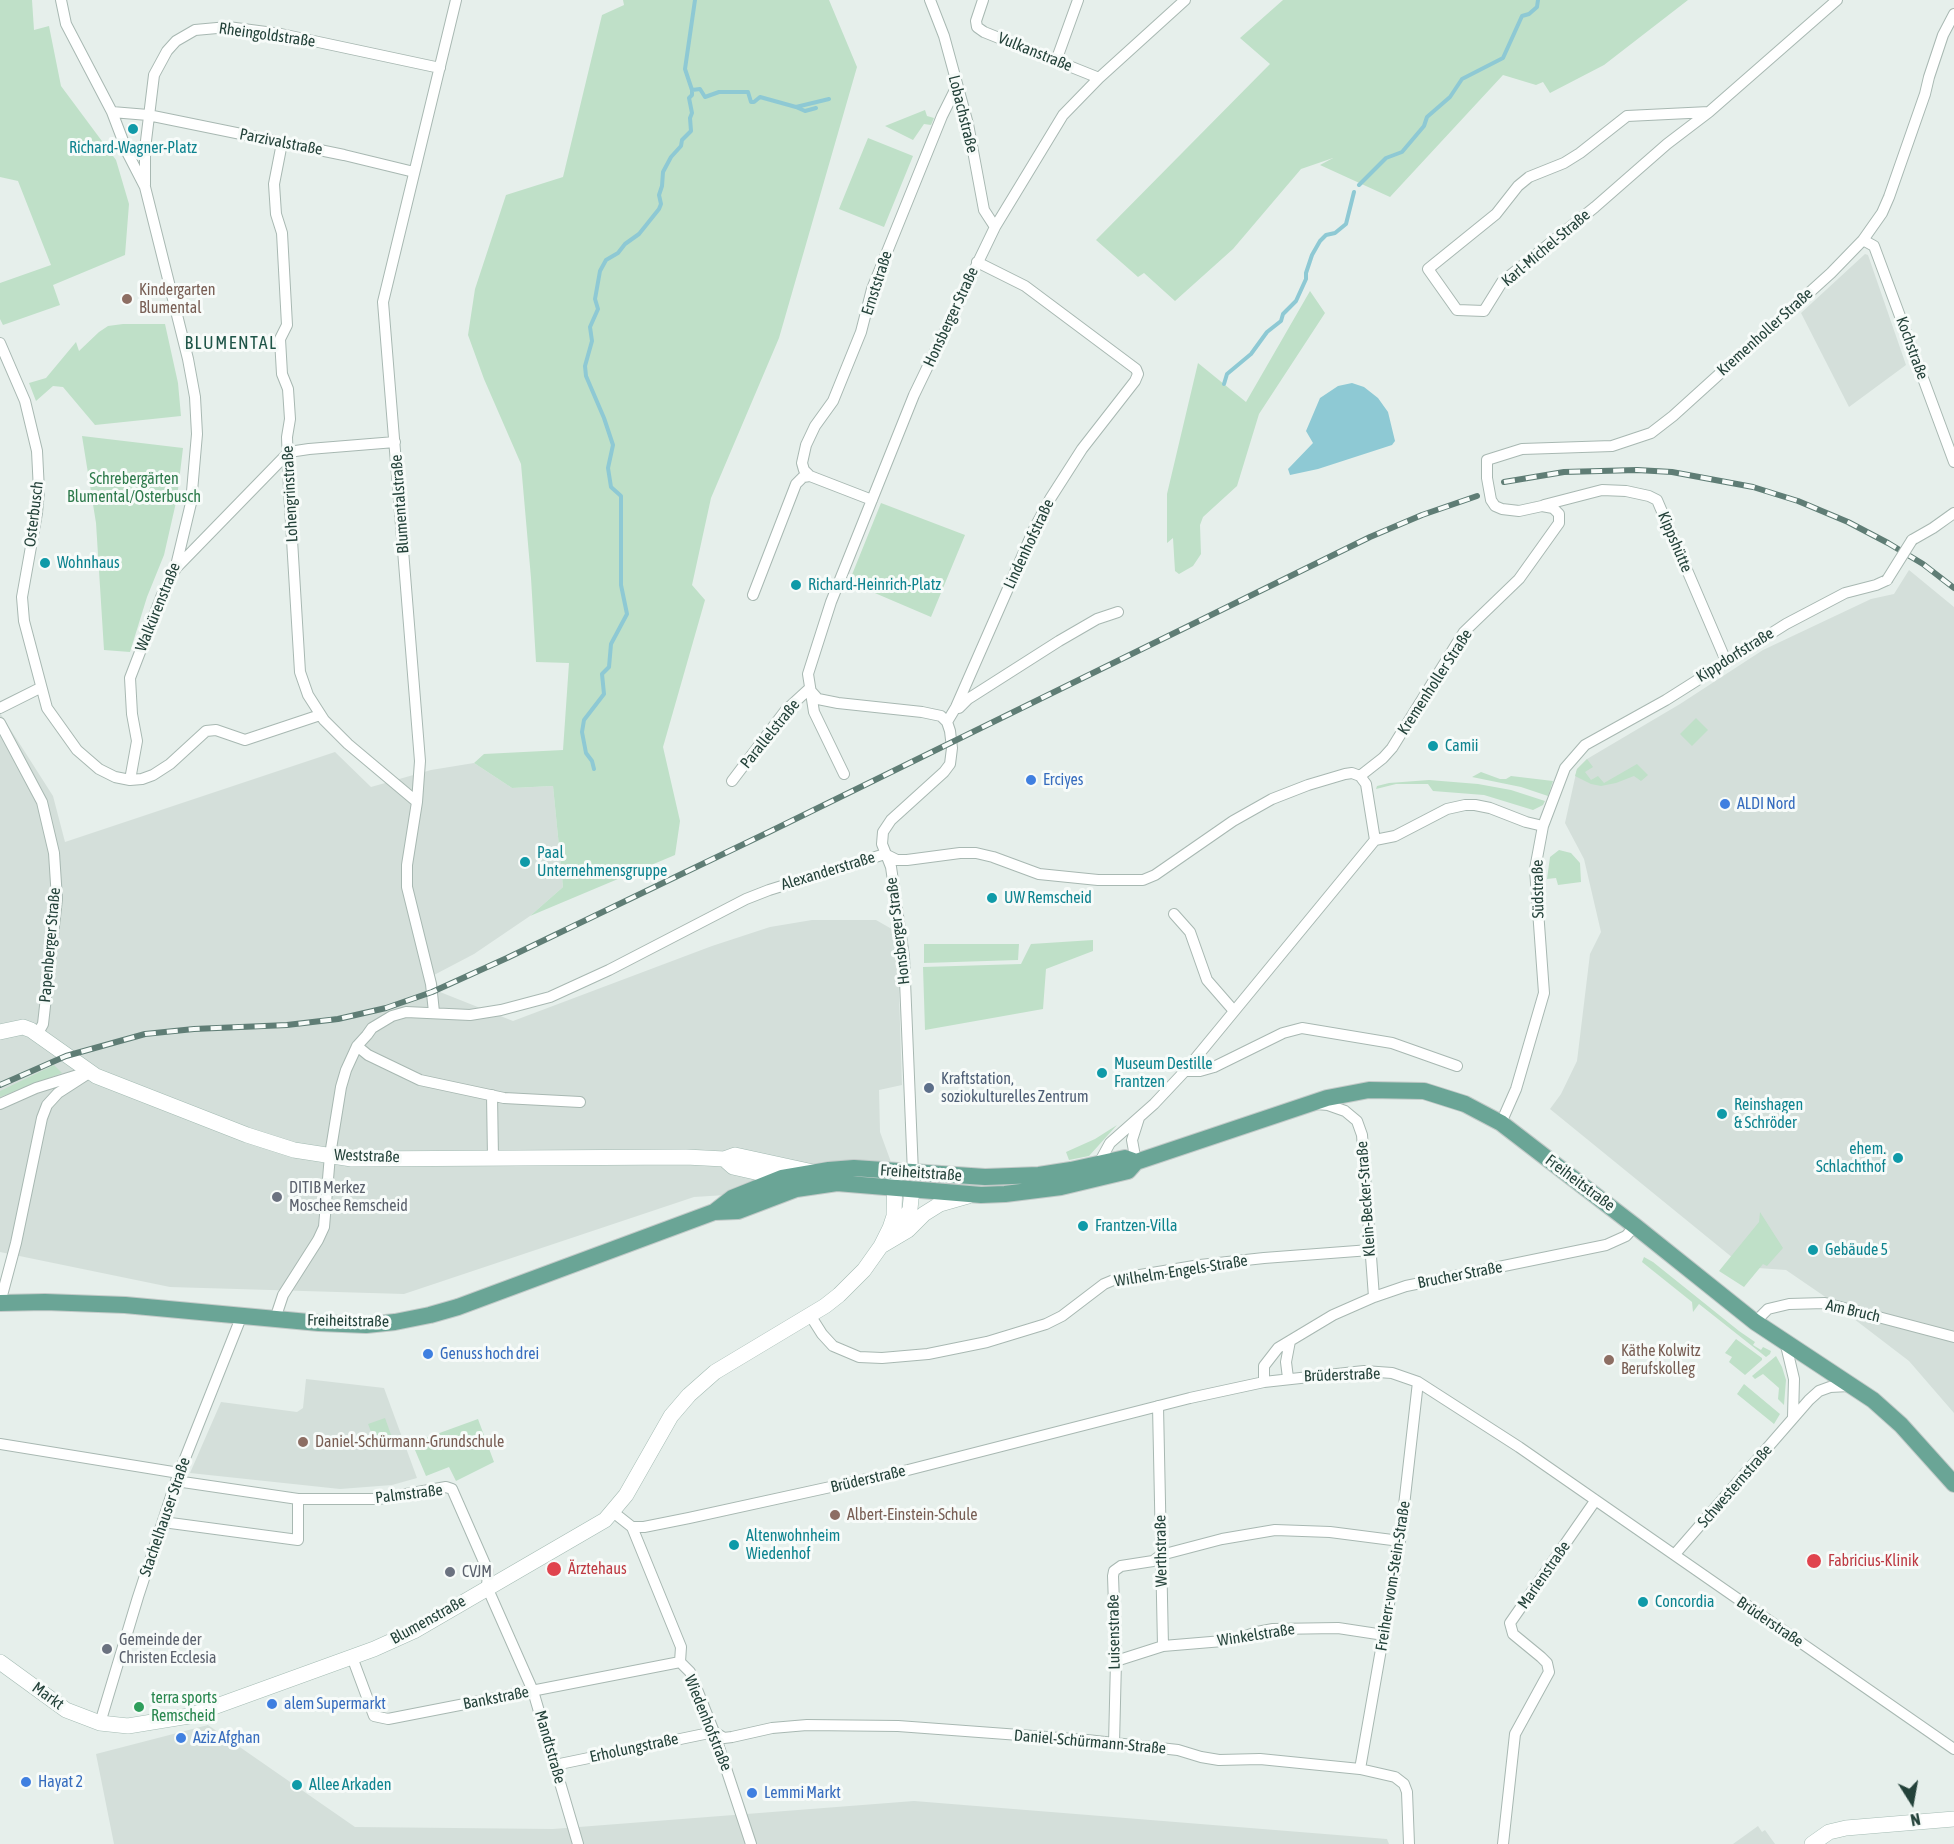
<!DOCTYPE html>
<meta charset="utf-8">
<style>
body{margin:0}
#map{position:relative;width:1954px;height:1844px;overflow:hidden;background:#e6efeb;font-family:"Asap Condensed",sans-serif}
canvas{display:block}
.north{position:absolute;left:1882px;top:1772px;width:60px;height:60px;-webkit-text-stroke:4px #f7fbf9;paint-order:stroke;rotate:169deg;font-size:16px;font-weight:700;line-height:24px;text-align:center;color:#24423a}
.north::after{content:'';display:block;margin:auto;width:21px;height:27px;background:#24423a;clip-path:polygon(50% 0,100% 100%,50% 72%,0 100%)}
</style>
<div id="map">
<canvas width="1954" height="1844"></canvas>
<div class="north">N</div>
</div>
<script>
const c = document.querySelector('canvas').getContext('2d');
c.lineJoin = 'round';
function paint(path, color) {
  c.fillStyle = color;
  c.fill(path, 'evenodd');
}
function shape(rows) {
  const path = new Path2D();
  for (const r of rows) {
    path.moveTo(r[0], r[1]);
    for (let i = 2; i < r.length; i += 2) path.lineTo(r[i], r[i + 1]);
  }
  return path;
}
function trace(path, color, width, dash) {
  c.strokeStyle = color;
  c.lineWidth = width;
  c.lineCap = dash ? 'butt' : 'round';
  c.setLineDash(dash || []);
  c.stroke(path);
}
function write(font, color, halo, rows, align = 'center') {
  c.font = font + ' "Asap Condensed",sans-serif';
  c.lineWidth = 6;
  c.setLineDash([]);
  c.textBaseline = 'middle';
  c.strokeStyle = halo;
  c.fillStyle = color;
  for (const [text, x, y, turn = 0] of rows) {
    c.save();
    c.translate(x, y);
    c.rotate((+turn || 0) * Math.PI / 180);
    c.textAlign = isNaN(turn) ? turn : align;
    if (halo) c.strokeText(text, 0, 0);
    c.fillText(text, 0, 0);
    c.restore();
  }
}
paint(shape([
 [1865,254,1868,255,1906,365,1849,407,1801,313],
 [1909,570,1954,607,1954,1413,1909,1361,1824,1296,1786,1270,1744,1267,1550,1109,1561,1094,1577,1061,1590,954,1601,932,1584,859,1565,823,1577,769,1587,759,1680,704,1763,650,1871,599,1894,594],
 [0,713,53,796,65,842,335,752,371,787,431,770,474,763,512,788,553,786,563,887,530,916,474,954,434,975,440,992,513,1021,712,946,770,927,812,920,876,920,897,932,902,1085,879,1090,880,1132,899,1184,694,1197,404,1294,170,1287,0,1252],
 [306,1379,384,1388,417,1478,392,1485,340,1489,190,1473,221,1402,297,1412,303,1408],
 [208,1725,355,1827,553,1829,914,1801,1387,1839,1389,1844,114,1844,96,1754],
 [1758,1826,1762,1832,1765,1830,1775,1844,1733,1844]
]), '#d4dfda');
paint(shape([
 [0,0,32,0,34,30,49,26,61,86,116,160,129,204,125,255,53,285,60,305,3,325,0,319,0,283,51,265,18,181,0,177],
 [623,0,829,0,857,67,779,338,711,498,692,585,705,600,663,747,680,821,675,855,530,916,563,887,553,786,512,788,474,763,484,754,563,750,569,663,536,662,531,578,521,464,484,379,468,335,475,289,506,195,563,177,602,15,624,5],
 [1283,0,1688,0,1604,65,1550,93,1543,82,1536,85,1503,75,1390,197,1320,165,1333,158,1301,169,1233,249,1175,301,1144,273,1138,277,1096,240,1270,64,1240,38],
 [925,110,927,116,934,118,931,125,924,124,913,140,885,126],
 [868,138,913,156,884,227,839,209],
 [1310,291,1325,313,1259,414,1237,486,1203,517,1200,525,1201,554,1193,566,1179,574,1175,571,1173,538,1167,543,1167,494,1198,363,1246,402],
 [123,324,165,324,178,383,181,416,95,425,63,387,53,386,36,401,29,383,46,378,76,342,79,351,99,332,108,326],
 [82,436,183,448,177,498,164,555,147,597,130,652,104,650,96,523],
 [881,503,965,535,931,617,849,582],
 [1696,718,1708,730,1692,746,1680,734],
 [1587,759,1593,767,1585,772,1591,780,1598,776,1604,783,1637,764,1648,775,1641,781,1634,776,1616,783,1601,786,1591,784,1575,776,1577,769],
 [1481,772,1500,779,1506,779,1511,776,1553,781,1548,796,1521,787,1472,777],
 [1429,780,1478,784,1511,790,1545,801,1543,805,1533,810,1484,795,1433,791,1428,784,1396,784,1376,789,1377,786,1389,783],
 [1559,850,1571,853,1580,863,1581,882,1558,885,1556,878,1547,879,1550,857],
 [1093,940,1093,951,1046,969,1043,1009,925,1030,923,967,1021,964,1031,944],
 [924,944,1019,944,1018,960,924,963],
 [54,1065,62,1073,0,1097,0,1091],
 [1117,1125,1089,1156,1069,1160,1066,1152,1095,1139],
 [1760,1212,1783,1248,1767,1266,1763,1264,1744,1287,1719,1271,1759,1222],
 [1644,1257,1653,1262,1739,1331,1755,1342,1753,1345,1761,1350,1763,1347,1771,1351,1770,1354,1766,1357,1699,1304,1693,1312,1692,1302,1642,1262],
 [1736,1339,1762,1358,1762,1360,1745,1375,1729,1362,1732,1357,1725,1353],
 [1776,1356,1782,1367,1786,1380,1784,1405,1778,1399,1779,1388,1763,1374,1755,1379,1752,1376],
 [1744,1384,1780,1414,1774,1424,1737,1394],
 [385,1418,394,1443,378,1449,368,1424],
 [478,1419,494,1462,456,1481,449,1467,426,1476,412,1443]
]), '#bfe0c8');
paint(shape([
 [1352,383,1364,387,1378,398,1388,412,1395,441,1392,445,1318,469,1290,475,1288,469,1313,443,1306,431,1320,398,1338,386]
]), '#8ec9d4');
trace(shape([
 [692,90,700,89,705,97,719,92,748,92,751,102,754,102,760,97,796,107,829,99],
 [796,107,805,111,816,108],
 [1359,185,1386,158,1402,152,1424,126,1427,117,1450,97,1462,79,1503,58,1522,16,1529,14,1537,7,1538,0],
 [1224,384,1227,374,1251,354,1267,332,1281,321,1283,314,1296,301,1306,279,1306,273,1312,255,1320,241,1326,235,1335,233,1346,224,1354,192],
 [594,769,592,761,586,753,582,732,584,720,604,694,602,674,609,667,611,644,627,614,621,585,621,496,611,487,608,468,613,445,604,418,586,376,585,366,592,341,590,327,598,309,595,299,600,271,606,260,618,253,625,244,639,234,659,209,661,204,659,195,662,186,663,172,671,157,681,146,682,140,691,131,690,118,692,113,689,98,692,95,692,90,685,69,695,0]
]), '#8ec9d4', 4);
const street = shape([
 [61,0,66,24,112,112,128,154,145,187,188,359,195,397,197,434,191,503,175,570,162,595,130,678,132,714,137,741,130,780],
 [930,0,944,36,968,124,984,210,995,227],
 [983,0,976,21,977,27,984,32,1099,78],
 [1056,61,1078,0],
 [112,112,148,115,344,155,414,172],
 [1709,112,1627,116,1580,153,1564,163,1529,177,1518,186,1496,214,1428,269,1457,310,1484,311,1502,282,1595,207,1667,144,1709,112,1837,0],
 [282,143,274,184,276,214,282,233,287,325,280,339,282,374,288,389,290,419,287,437,289,490,300,672,308,695,324,720,348,744,417,802],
 [145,185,145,149,154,75,167,51,176,41,195,30,228,27,281,34,440,68],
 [1863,240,1874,246,1954,462],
 [0,343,25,401,37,451,39,491,37,513,22,597,24,621,47,708,77,750,99,769,115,777,130,780,142,779,153,775,170,764,206,731,216,730,245,740,320,715],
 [872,500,810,476,804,470,802,463,806,445,815,426,833,401,861,332,872,289,942,116,957,86],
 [1544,505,1602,490,1626,491,1649,496,1657,500,1726,661],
 [1912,540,1933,528,1954,513],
 [177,567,289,452,309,449,395,442],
 [753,595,796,484,803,477,810,476],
 [810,690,818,699,838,703,922,712,941,716,947,722,950,731,952,748,950,764,944,772,891,820,883,832,882,844,891,867,904,957,913,1173],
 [0,708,40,688],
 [959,708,968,699,1059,641,1097,619,1118,612],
 [947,722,956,707,1035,527,1050,499,1082,449,1135,381,1138,374,1136,369,1124,360,1025,286,977,262],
 [0,723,42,802,54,853,57,899,43,1024,38,1033],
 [844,774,814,712,808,674,831,602,914,395,995,227,1063,115,1099,78,1185,0],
 [1360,776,1383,758,1392,748,1464,632,1519,579,1559,523,1559,514,1553,508,1542,506,1519,511,1502,509,1495,506,1491,500,1487,478,1487,460,1522,449,1612,446,1651,433,1673,416,1831,273,1863,240,1882,213,1889,197,1925,94,1929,77,1943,35,1954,14],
 [732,781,785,711,809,689],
 [1375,840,1395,836,1447,809,1465,805,1475,805,1490,808,1526,822,1543,826],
 [1174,914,1190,932,1207,980,1234,1011],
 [434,1012,431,984,407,887,407,865,417,802,420,761,383,302,456,0],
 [357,1046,368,1055,420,1080,504,1098,580,1102],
 [1185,1071,1200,1071,1214,1067,1283,1033,1302,1028,1392,1043,1457,1066],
 [492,1095,493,1158],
 [0,1104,36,1088,81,1074],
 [1316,1104,1328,1105,1345,1111,1357,1121,1362,1135,1374,1297],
 [1501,1123,1516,1089,1544,993,1535,869,1543,826,1565,768,1585,745,1666,700,1786,624,1845,593,1876,585,1887,580],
 [1136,1162,1132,1140,1139,1118],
 [1098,1165,1110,1143,1154,1104,1185,1071,1375,840,1366,784,1360,776],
 [0,1303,16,1243,42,1118,47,1105,58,1093,89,1073],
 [810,1315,822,1334,833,1346,859,1357,882,1358,928,1354,987,1342,1046,1324,1062,1316,1104,1284,1116,1279,1200,1265,1264,1258,1370,1250],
 [275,1319,283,1295,318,1240,324,1227,330,1155,341,1087,346,1070,357,1046,367,1035,372,1028,392,1016,406,1012,470,1015,501,1010,550,997,609,970,746,899,769,890,885,854,897,860,907,860,960,853,976,853,993,857,1039,874,1098,880,1143,880,1155,875,1233,821,1272,799,1308,785,1345,774,1352,773,1360,776],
 [1755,1322,1768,1309,1789,1304,1825,1303,1954,1337],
 [1785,1341,1794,1379,1793,1417],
 [1288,1378,1286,1362,1290,1341],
 [1264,1382,1264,1366,1278,1348,1333,1315,1374,1297,1406,1286,1606,1245,1626,1236,1635,1226],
 [1158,1406,1163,1646],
 [0,1444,179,1473],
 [176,1481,298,1499,378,1499,446,1487,452,1489,488,1571,487,1587,533,1691,578,1844],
 [613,1512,632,1527,681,1647,680,1662],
 [163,1522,298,1540,298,1499],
 [632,1527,644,1527,689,1518,908,1470,1190,1398,1264,1382,1364,1371,1392,1373,1418,1382,1519,1447,1954,1749],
 [1675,1554,1809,1400,1819,1391,1830,1387,1849,1386],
 [352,1657,374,1716,388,1719,680,1662],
 [1116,1661,1163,1646,1235,1640,1257,1632,1273,1629,1338,1628,1384,1635],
 [680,1662,690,1672,714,1732,751,1844],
 [100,1723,138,1597,176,1481,242,1315],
 [1114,1744,1116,1661,1113,1576,1114,1571,1121,1566,1153,1561,1161,1555,1222,1539,1275,1530,1330,1532,1400,1541],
 [555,1765,714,1732,724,1738,732,1737,772,1728,807,1725,898,1726,1087,1740,1178,1750,1201,1757,1219,1760,1260,1759,1360,1769,1395,1777,1404,1784,1407,1792,1409,1844],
 [1360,1769,1400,1541,1418,1382],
 [1503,1844,1515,1734,1549,1672,1547,1663,1541,1657,1513,1634,1510,1623,1595,1501]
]);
const secondary = shape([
 [0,1032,23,1027,31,1030,96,1076,247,1135,294,1150,352,1159,686,1157,724,1159,735,1155,813,1172],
 [724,1159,733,1167,786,1179],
 [895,1233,904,1221,910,1209,912,1189],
 [881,1246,908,1230,924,1214,940,1204,968,1196],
 [0,1662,66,1710,100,1723,128,1726,189,1716,374,1649,414,1631,605,1520,626,1495,671,1416,689,1395,715,1372,825,1306,839,1295,864,1270,881,1246,890,1228,894,1216,895,1175],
 [1812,1844,1829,1832,1846,1828,1954,1819]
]);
const primary = shape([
 [714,1212,732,1198,782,1178,829,1170,854,1168,985,1177,1039,1175,1071,1170,1125,1158,1136,1162],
 [0,1303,45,1302,125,1305,319,1323,366,1325,395,1322,430,1315,458,1307,714,1212,738,1211,796,1189,837,1183,981,1195,1005,1194,1061,1187,1128,1171,1136,1162,1327,1098,1369,1090,1424,1091,1465,1104,1501,1123,1635,1226,1755,1322,1873,1400,1901,1425,1954,1484]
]);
trace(street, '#a8b8b2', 12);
trace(secondary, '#a4bbb3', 16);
trace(primary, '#c2cac8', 18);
trace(street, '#fff', 10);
trace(secondary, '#fff', 15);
trace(primary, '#6aa596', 16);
const rail = shape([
 [1504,482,1564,472,1637,470,1672,472,1753,487,1798,501,1848,522,1888,543,1923,564,1954,588],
 [0,1085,66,1056,145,1034,194,1029,287,1025,338,1019,386,1008,432,992,507,958,771,831,1370,537,1422,515,1477,496]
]);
trace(rail, '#5f7d75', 6);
trace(rail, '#f7fbf9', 4, [11]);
const streetBridge = shape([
 [1887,580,1912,540]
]);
trace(streetBridge, '#a8b8b2', 12, []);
trace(streetBridge, '#fff', 10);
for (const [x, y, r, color] of [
 [133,129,6,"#0f9aa8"],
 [127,299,6,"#8d6e63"],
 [45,563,6,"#0f9aa8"],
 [796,585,6,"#0f9aa8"],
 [1433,746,6,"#0f9aa8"],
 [1031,780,6,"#3f7fe0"],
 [1725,804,6,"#3f7fe0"],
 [525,862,6,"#0f9aa8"],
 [992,898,6,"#0f9aa8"],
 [1102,1073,6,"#0f9aa8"],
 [929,1088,6,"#5c6f8a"],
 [1722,1114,6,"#0f9aa8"],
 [1898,1158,6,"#0f9aa8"],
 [277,1197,6,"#6b7280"],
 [1083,1226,6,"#0f9aa8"],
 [1813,1250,6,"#0f9aa8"],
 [428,1354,6,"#3f7fe0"],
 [1609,1360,6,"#8d6e63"],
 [303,1442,6,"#8d6e63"],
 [835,1515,6,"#8d6e63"],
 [734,1545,6,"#0f9aa8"],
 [1814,1561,8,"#e0444e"],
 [554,1569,8,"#e0444e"],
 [450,1572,6,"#6b7280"],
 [1643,1602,6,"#0f9aa8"],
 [107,1649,6,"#6b7280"],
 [272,1704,6,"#3f7fe0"],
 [139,1707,6,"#2e9e5b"],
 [181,1738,6,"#3f7fe0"],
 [26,1782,6,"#3f7fe0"],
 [297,1785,6,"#0f9aa8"],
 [752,1793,6,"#3f7fe0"]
]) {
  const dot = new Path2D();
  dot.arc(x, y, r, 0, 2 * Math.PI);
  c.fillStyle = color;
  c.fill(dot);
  trace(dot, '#f7fbf9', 2);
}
write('16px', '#24423a', '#f7fbf9', [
 ["Rheingoldstraße",267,35,8],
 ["Vulkanstraße",1035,52,22],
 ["Lobachstraße",963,114,76],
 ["Parzivalstraße",281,142,11],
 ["Karl-Michel-Straße",1546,248,-40],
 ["Ernststraße",877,283,-72],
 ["Honsberger Straße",951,317,-65],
 ["Kremenholler Straße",1765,332,-42],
 ["Kochstraße",1912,348,70],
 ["Lohengrinstraße",290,494,-93],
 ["Blumentalstraße",400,504,-94],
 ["Osterbusch",34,514,-83],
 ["Kippshütte",1675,542,67],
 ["Lindenhofstraße",1029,544,-65],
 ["Walkürenstraße",158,607,-68],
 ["Kippdorfstraße",1735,655,-32],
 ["Kremenholler Straße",1435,682,-57],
 ["Parallelstraße",770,734,-51],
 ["Alexanderstraße",828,871,-17],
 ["Südstraße",1538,889,-91],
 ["Honsberger Straße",898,931,-97],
 ["Papenberger Straße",50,945,-85],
 ["Weststraße",367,1156,2],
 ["Freiheitstraße",921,1173,4],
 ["Freiheitstraße",1580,1183,37],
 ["Klein-Becker-Straße",1366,1199,-94],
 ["Wilhelm-Engels-Straße",1181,1271,-9],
 ["Brucher Straße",1460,1275,-11],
 ["Am Bruch",1853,1311,13],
 ["Freiheitstraße",348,1321,1],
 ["Brüderstraße",1342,1375,-2],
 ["Brüderstraße",868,1479,-13],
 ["Schwesternstraße",1735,1486,-49],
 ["Palmstraße",409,1494,-7],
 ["Stachelhauser Straße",165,1517,-71],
 ["Werthstraße",1161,1551,-91],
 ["Marienstraße",1544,1575,-55],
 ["Freiherr-vom-Stein-Straße",1393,1576,-81],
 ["Blumenstraße",428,1620,-29],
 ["Brüderstraße",1770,1622,34],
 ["Luisenstraße",1114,1632,-91],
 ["Winkelstraße",1256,1635,-9],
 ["Markt",48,1696,36],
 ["Bankstraße",496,1698,-11],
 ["Wiedenhofstraße",708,1723,68],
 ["Daniel-Schürmann-Straße",1090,1742,5],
 ["Mandtstraße",550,1747,74],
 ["Erholungstraße",634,1748,-12]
]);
write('16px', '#0d838f', '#f7fbf9', [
 ["Richard-Wagner-Platz",133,148,"center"],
 ["Wohnhaus",57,563],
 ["Richard-Heinrich-Platz",808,585],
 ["Camii",1445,746],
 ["Paal",537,853],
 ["Unternehmensgruppe",537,871],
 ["UW Remscheid",1004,898],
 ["Museum Destille",1114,1064],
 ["Frantzen",1114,1082],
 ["Reinshagen",1734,1105],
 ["& Schröder",1734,1123],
 ["ehem.",1886,1149,"right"],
 ["Schlachthof",1886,1167,"right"],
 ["Frantzen-Villa",1095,1226],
 ["Gebäude 5",1825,1250],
 ["Altenwohnheim",746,1536],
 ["Wiedenhof",746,1554],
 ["Concordia",1655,1602],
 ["Allee Arkaden",309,1785]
], 'left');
write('16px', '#785e54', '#f7fbf9', [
 ["Kindergarten",139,290],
 ["Blumental",139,308],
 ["Käthe Kolwitz",1621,1351],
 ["Berufskolleg",1621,1369],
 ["Daniel-Schürmann-Grundschule",315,1442],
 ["Albert-Einstein-Schule",847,1515]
], 'left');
write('16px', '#2d7a4b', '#f7fbf9', [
 ["Schrebergärten",134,479],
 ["Blumental/Osterbusch",134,497]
]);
write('16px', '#366cbe', '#f7fbf9', [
 ["Erciyes",1043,780],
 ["ALDI Nord",1737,804],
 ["Genuss hoch drei",440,1354],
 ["alem Supermarkt",284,1704],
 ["Aziz Afghan",193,1738],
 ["Hayat 2",38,1782],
 ["Lemmi Markt",764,1793]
], 'left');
write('16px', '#4e5e75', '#f7fbf9', [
 ["Kraftstation,",941,1079],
 ["soziokulturelles Zentrum",941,1097]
], 'left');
write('16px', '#5b616d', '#f7fbf9', [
 ["DITIB Merkez",289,1188],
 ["Moschee Remscheid",289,1206],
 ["CVJM",462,1572],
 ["Gemeinde der",119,1640],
 ["Christen Ecclesia",119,1658]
], 'left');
write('16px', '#be3a42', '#f7fbf9', [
 ["Fabricius-Klinik",1828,1561],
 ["Ärztehaus",568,1569]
], 'left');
write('16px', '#27864d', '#f7fbf9', [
 ["terra sports",151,1698],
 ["Remscheid",151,1716]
], 'left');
c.letterSpacing = '1.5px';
write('18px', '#1f5548', '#f7fbf9', [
 ["BLUMENTAL",231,343]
]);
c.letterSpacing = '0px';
</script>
